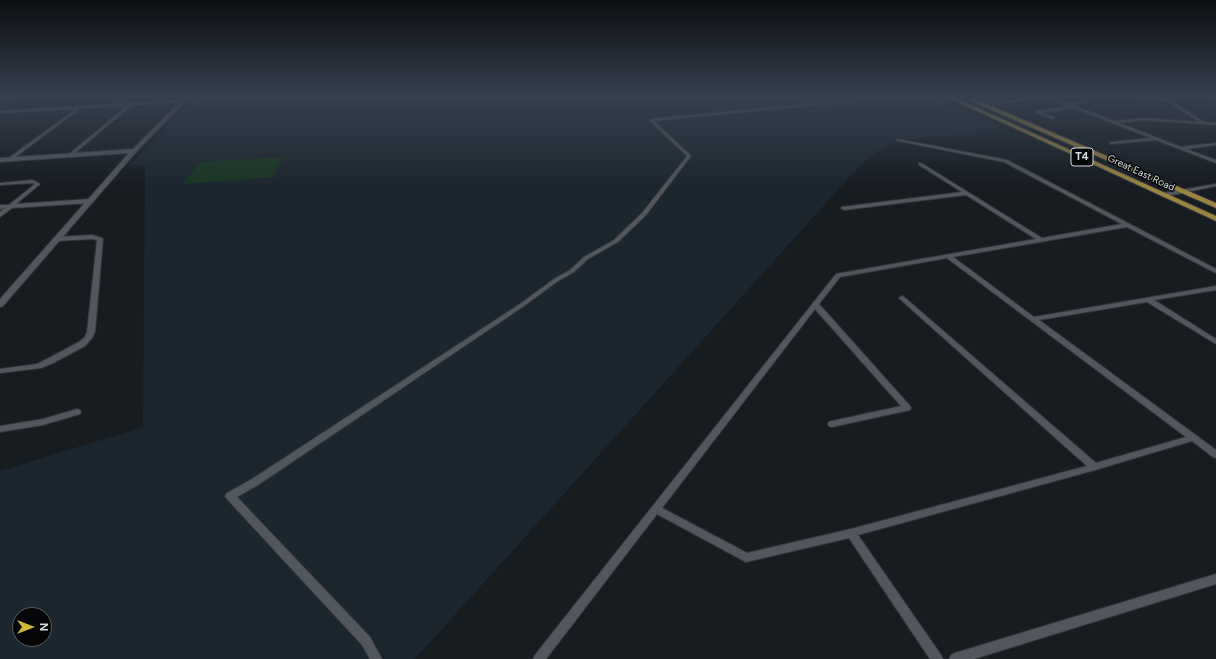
<!DOCTYPE html>
<style>
body{margin:0}
#map{position:relative;width:1216px;height:659px;overflow:hidden;background:#171c21;font-family:Figtree,sans-serif}
canvas{display:block}
.north{position:absolute;left:12px;top:607px;width:40px;height:40px;box-sizing:border-box;background:#050608;border:1px solid #595c5e;border-radius:50%;rotate:90deg;font-size:11px;font-weight:700;line-height:16px;text-align:center;color:#d8dcdf}
.north::after{content:'';display:block;margin:auto;width:14px;height:18px;background:#ceb837;clip-path:polygon(50% 0,100% 100%,50% 72%,0 100%)}
</style>
<div id="map">
<canvas width="1216" height="659"></canvas>
<div class="north">N</div>
</div>
<script>
const c = document.querySelector('canvas').getContext('2d');
c.lineJoin = 'round';
function paint(path, color) {
  c.fillStyle = color;
  c.fill(path, 'evenodd');
}
function shape(rows) {
  const path = new Path2D();
  for (const r of rows) {
    path.moveTo(r[0], r[1]);
    for (let i = 2; i < r.length; i += 2) path.lineTo(r[i], r[i + 1]);
  }
  return path;
}
function trace(path, color, width, dash) {
  c.strokeStyle = color;
  c.lineWidth = width;
  c.lineCap = dash ? 'butt' : 'round';
  c.setLineDash(dash || []);
  c.stroke(path);
}
function write(font, color, halo, rows, align = 'center') {
  c.font = font + ' Figtree,sans-serif';
  c.lineWidth = 3;
  c.setLineDash([]);
  c.textBaseline = 'middle';
  c.strokeStyle = halo;
  c.fillStyle = color;
  for (const [text, x, y, turn = 0] of rows) {
    c.save();
    c.translate(x, y);
    c.rotate((+turn || 0) * Math.PI / 180);
    c.textAlign = isNaN(turn) ? turn : align;
    if (halo) c.strokeText(text, 0, 0);
    c.fillText(text, 0, 0);
    c.restore();
  }
}
paint(shape([
 [196,96,932,96,1008,132,899,140,864,161,415,659,0,659,0,471,143,427,145,165,130,165],
 [20,615,44,615,44,639,20,639]
]), '#1c262f');
paint(shape([
 [283,157,273,177,184,184,200,162]
]), '#1a3521');
trace(shape([
 [1194,96,1216,101]
]), '#2f5078', 1.5);
const minor = shape([
 [3,96,33,96,31,97,4,98,2,97,3,96],
 [889,96,898,96,896,97,654,121,691,156,646,215,618,242,588,259,574,272,558,281,524,306,258,485,237,497,370,637,382,659,370,659,362,645,227,499,225,496,227,493,252,479,520,304,554,279,570,270,584,257,614,240,642,213,687,156,650,121,650,119,889,96],
 [1044,96,1051,96,1069,103,1089,100,1089,102,1072,105,1115,121,1144,118,1199,122,1167,101,1137,99,1135,98,1137,97,1169,99,1204,122,1216,123,1216,125,1144,120,1119,123,1181,147,1216,143,1216,145,1186,149,1216,160,1216,163,1156,140,1110,144,1110,142,1112,142,1151,138,1074,108,1042,113,1054,117,1055,118,1053,119,1036,113,1036,111,1037,111,1069,106,1049,98,993,104,991,103,993,102,1044,96],
 [183,100,184,100,184,102,132,105,70,157,68,157,68,155,127,106,81,108,10,161,6,160,76,109,0,113,0,111,183,100],
 [897,139,1007,160,1216,269,1216,273,1214,272,1127,227,953,257,1034,317,1216,286,1216,290,1154,300,1216,339,1216,344,1147,302,1039,320,1216,450,1216,458,1213,457,1192,441,1095,470,858,535,941,655,943,659,930,659,849,538,746,562,657,514,546,659,533,659,535,655,836,274,1036,239,966,195,844,210,841,208,842,207,962,192,919,165,919,163,921,163,1042,238,1122,224,1004,162,899,141,897,141,897,139],
 [947,258,1186,437,1096,463,904,297,902,296,899,298,900,299,1087,466,851,529,747,553,662,508,815,309,901,406,832,421,829,422,828,424,829,426,832,427,910,410,911,408,910,406,819,304,840,277,947,258],
 [33,180,40,184,16,204,90,199,93,201,90,203,12,208,0,217,0,212,5,208,0,209,0,205,9,205,35,184,32,183,0,185,0,183,33,180],
 [1216,184,1216,186,1163,197,1160,195,1163,193,1216,184],
 [92,235,102,238,103,239,95,332,92,338,85,346,53,363,41,368,0,373,0,369,37,364,47,359,79,342,85,337,87,332,97,240,92,239,57,241,54,239,57,237,92,235],
 [77,409,80,410,81,412,80,414,43,425,0,432,0,426,43,419,77,409],
 [1216,574,1216,584,974,659,949,659,951,655,955,653,1216,574]
]);
const tertiary = shape([
 [5,96,9,96,0,101,0,98,5,96],
 [186,96,190,96,136,152,132,152,132,150,186,96]
]);
const secondary = shape([
 [134,149,137,151,136,152,3,306,0,307,0,299,129,153,0,162,0,158,134,149]
]);
const primary = shape([
 [945,96,951,96,1216,216,1216,221,945,96],
 [971,99,975,99,1216,203,1216,208,971,101,971,99]
]);
trace(minor, '#333639', 2);
trace(tertiary, '#333639', 2);
trace(secondary, '#333639', 2);
trace(primary, '#333639', 2);
paint(minor, '#51575d');
paint(tertiary, '#51575d');
paint(secondary, '#51575d');
paint(primary, '#9b8342');
const sky = c.createLinearGradient(0, 0, 0, 188);
sky.addColorStop(0, '#0d0f12');
sky.addColorStop(0.51, '#36404e');
sky.addColorStop(1, '#36404e00');
c.fillStyle = sky;
c.fillRect(0, 0, 1216, 188);
write('10px', '#d8dcdf', '#050608', [
 ["Great East Road",1141,173,25]
]);
for (const [x, y, w] of [
 [1082,157,22]
]) {
  const box = new Path2D();
  box.roundRect(x - w / 2, y - 9, w, 18, 3);
  c.fillStyle = '#050608';
  c.fill(box);
  trace(box, '#d8dcdf', 1);
}
write('bold 11px', '#d8dcdf', null, [
 ["T4",1082,157]
]);
</script>
